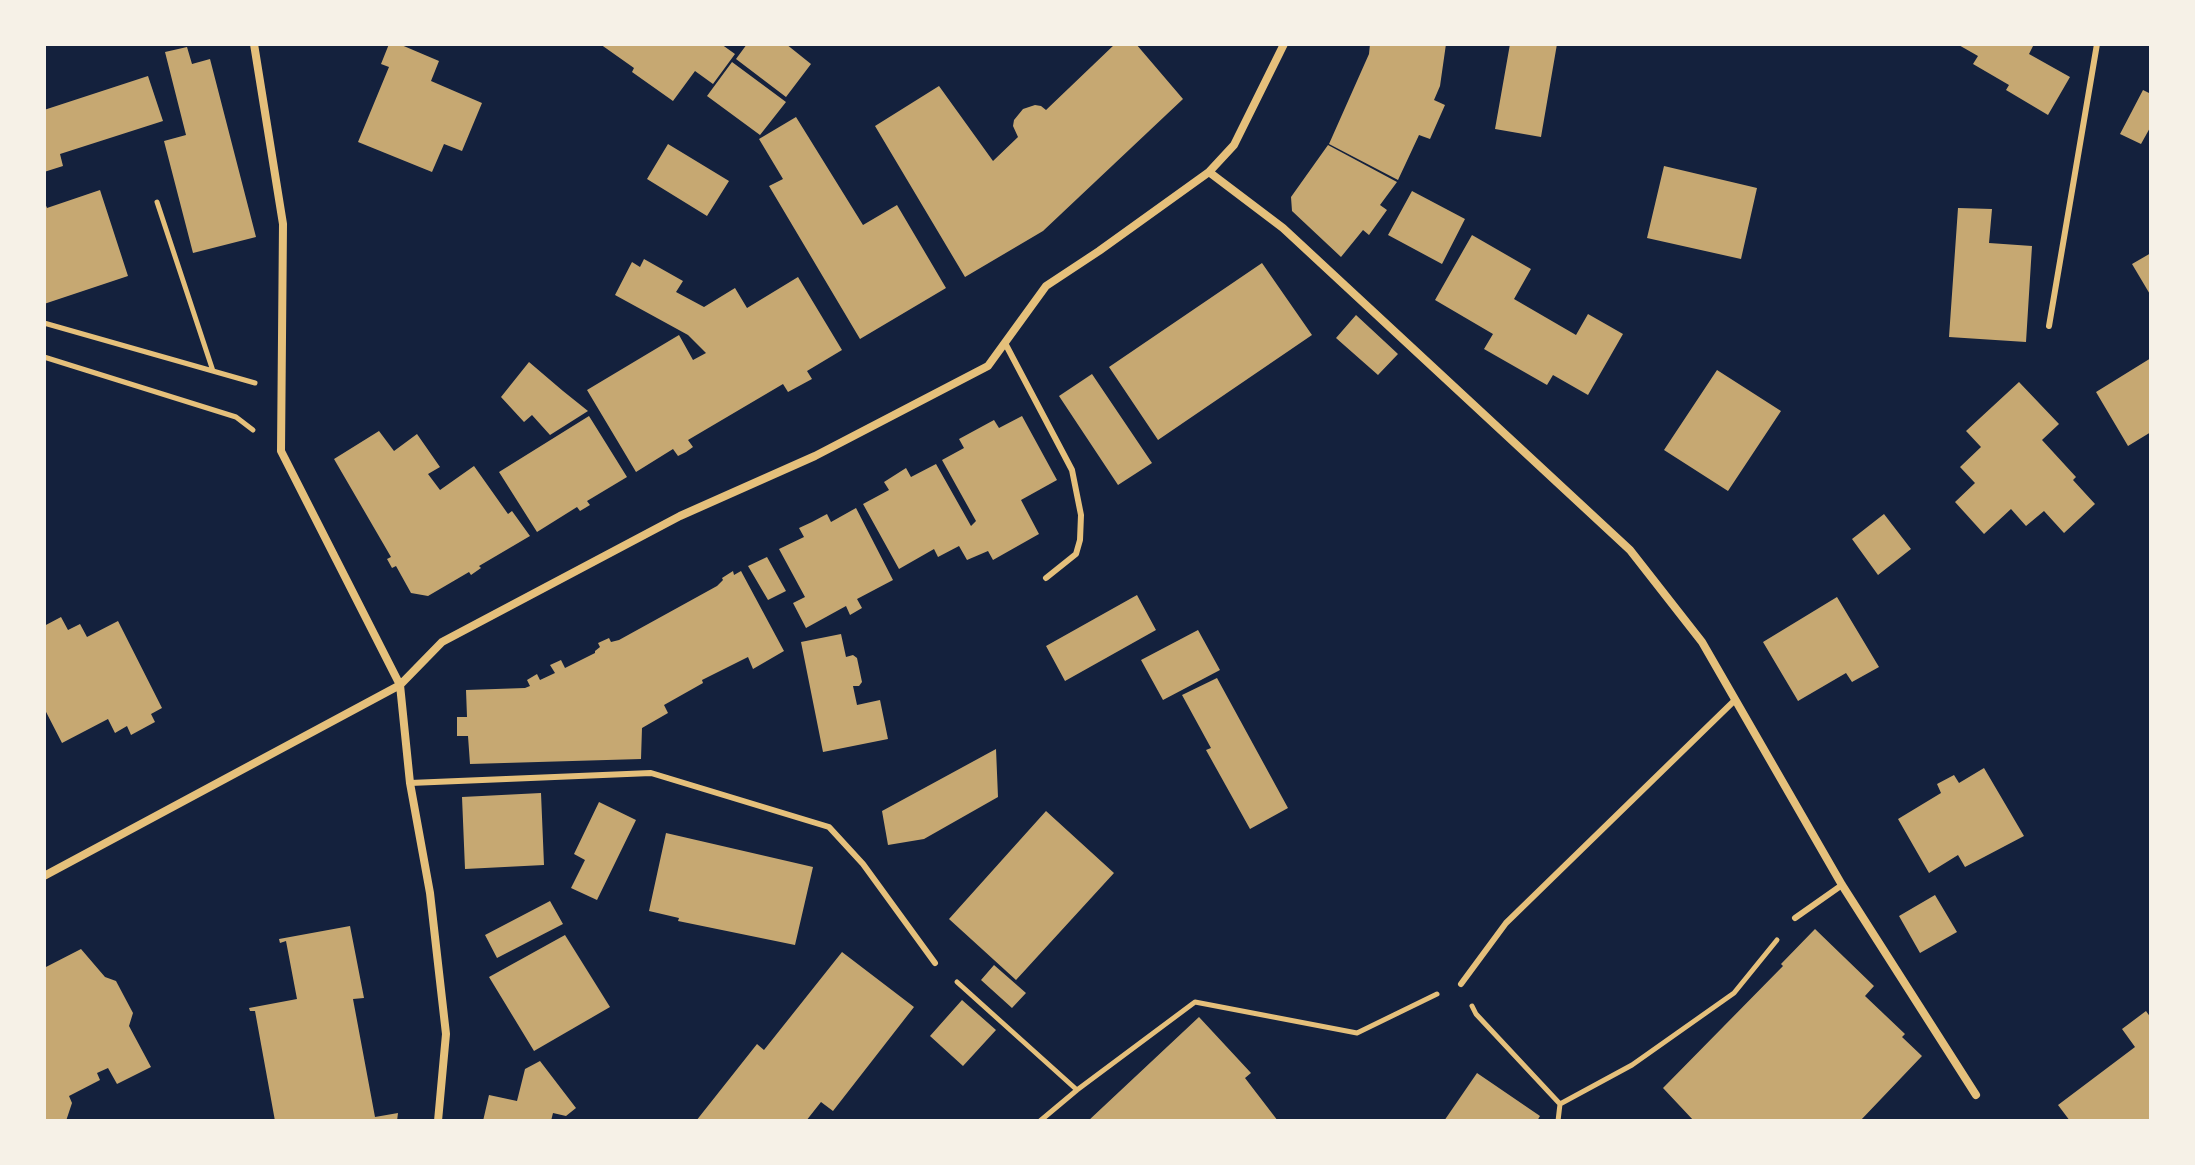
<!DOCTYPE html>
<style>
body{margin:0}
#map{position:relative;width:2195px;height:1165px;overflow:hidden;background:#14213d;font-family:"Work Sans",sans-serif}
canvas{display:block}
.frame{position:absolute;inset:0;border:46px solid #f6f1e7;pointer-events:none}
</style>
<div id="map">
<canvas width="2195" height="1165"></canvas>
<div class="frame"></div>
</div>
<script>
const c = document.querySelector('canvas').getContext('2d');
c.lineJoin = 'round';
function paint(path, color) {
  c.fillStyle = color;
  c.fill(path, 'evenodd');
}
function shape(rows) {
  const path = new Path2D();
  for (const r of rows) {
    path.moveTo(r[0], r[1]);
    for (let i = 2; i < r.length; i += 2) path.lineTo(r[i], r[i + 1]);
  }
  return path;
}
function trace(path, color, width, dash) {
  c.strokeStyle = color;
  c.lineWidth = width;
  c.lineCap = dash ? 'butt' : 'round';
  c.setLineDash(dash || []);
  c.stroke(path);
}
paint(shape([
 [389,44,399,44,439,61,431,81,482,103,462,151,444,144,432,172,358,142,389,67,381,64],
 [600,44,721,44,735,54,713,84,695,71,673,101,632,72,634,68],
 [747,44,786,44,811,64,786,97,736,59],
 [1115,44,1136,44,1183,99,1043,231,965,277,875,126,939,86,993,161,1018,137,1013,126,1014,120,1023,109,1035,105,1041,106,1046,110],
 [1370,44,1446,44,1440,86,1434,100,1445,105,1430,139,1419,135,1398,180,1329,144,1369,54],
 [1510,44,1557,44,1541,137,1495,129],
 [1957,44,2034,44,2029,54,2070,77,2048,115,2006,90,2009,85,1973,64,1978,56],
 [187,47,192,64,210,59,256,237,193,253,164,141,186,135,165,52],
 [732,62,786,102,760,135,707,96],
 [148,76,163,121,60,154,63,166,44,172,44,110],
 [2143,90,2151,94,2151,126,2141,144,2120,134],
 [796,117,863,225,897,205,946,288,860,339,769,186,783,179,759,139],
 [668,144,729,181,707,216,647,179],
 [1328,145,1397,182,1380,205,1387,210,1369,235,1363,230,1341,257,1292,211,1291,197],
 [1664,166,1757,188,1741,259,1647,238],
 [100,190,128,276,44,304,44,201,47,208],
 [1412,191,1465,219,1442,264,1388,235],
 [1958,208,1992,209,1989,243,2032,246,2026,342,1949,337],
 [1472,235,1531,269,1514,299,1576,335,1588,314,1623,334,1588,395,1553,375,1547,385,1484,349,1493,334,1435,300],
 [2151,253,2151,296,2132,264],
 [644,259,683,281,676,292,704,307,735,288,747,308,798,277,842,350,807,371,812,379,788,392,783,384,688,440,693,447,686,452,678,456,673,449,636,472,587,390,679,335,693,360,706,353,688,335,615,295,632,262,640,267],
 [1262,263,1312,335,1158,440,1109,367],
 [1356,315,1398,354,1378,375,1336,338],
 [2151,358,2151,432,2128,446,2096,392],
 [529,362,563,391,588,411,550,435,532,415,524,422,501,397],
 [1717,370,1781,411,1728,491,1664,450],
 [1092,374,1152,463,1118,485,1059,396],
 [2019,382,2059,424,2042,440,2076,477,2073,480,2095,504,2064,533,2044,511,2026,526,2011,509,1984,534,1955,502,1975,483,1960,467,1981,447,1966,431],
 [589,416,627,477,587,501,590,505,580,511,577,507,537,532,499,472],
 [1022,416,1057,480,1021,500,1039,534,993,560,988,551,967,560,959,546,938,557,934,549,899,569,863,504,889,490,884,482,906,468,911,477,936,464,971,526,976,521,942,460,964,448,959,439,994,420,999,428],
 [379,431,394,451,417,434,440,467,428,474,440,490,474,466,508,514,512,511,530,536,479,566,481,568,471,575,469,572,428,596,411,593,396,566,392,568,387,559,391,557,334,459],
 [856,508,893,580,857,599,862,608,850,615,846,606,806,628,793,603,805,597,779,549,804,537,799,528,812,522,827,514,831,522],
 [1884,514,1911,549,1878,575,1852,539],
 [767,557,786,591,768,600,748,566],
 [733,571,734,575,741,571,784,651,753,669,748,657,702,680,703,683,664,705,668,713,642,728,641,759,470,764,468,736,457,736,457,717,467,717,466,690,525,688,530,686,527,680,537,674,540,680,555,673,550,665,561,660,565,668,595,653,595,651,600,647,598,643,609,638,611,642,619,640,717,586,723,580,722,578],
 [1137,595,1156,630,1065,681,1046,646],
 [1837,597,1879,667,1852,682,1846,673,1798,701,1763,642],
 [61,617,68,630,80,624,87,637,118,621,162,708,151,714,155,722,131,735,127,726,115,733,108,719,62,743,44,708,44,626],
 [1198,630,1220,670,1163,700,1141,660],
 [841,634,846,657,853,655,857,658,862,682,859,686,853,686,857,705,880,700,888,739,823,752,801,642],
 [1217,678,1288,808,1250,829,1206,750,1211,748,1182,695],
 [996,749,998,797,924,839,888,845,882,811],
 [1984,768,2024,836,1965,867,1958,855,1929,873,1898,819,1941,793,1937,784,1954,775,1959,783],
 [541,793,544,865,465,869,462,797],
 [599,802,636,820,597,900,571,888,585,860,574,854],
 [1046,811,1114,873,1016,980,949,919],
 [666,833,813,867,795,945,678,921,679,918,649,911],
 [1935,895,1957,932,1920,953,1899,916],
 [550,901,563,924,497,958,485,935],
 [350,926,364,998,353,999,375,1117,398,1113,397,1121,275,1121,255,1011,250,1011,249,1008,297,999,286,941,280,943,279,939],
 [1815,929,1874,986,1865,996,1905,1034,1902,1037,1922,1056,1860,1121,1694,1121,1663,1088,1783,966,1781,964],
 [565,935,610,1007,534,1051,489,977],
 [81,949,105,977,116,981,133,1013,129,1026,151,1067,117,1084,108,1068,97,1073,100,1080,69,1096,72,1103,66,1121,44,1121,44,968],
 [842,952,914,1007,833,1111,821,1102,806,1121,696,1121,757,1044,764,1050],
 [994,965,1026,993,1012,1008,981,980],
 [962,1000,996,1030,963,1066,930,1036],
 [2146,1011,2151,1018,2151,1121,2070,1121,2058,1105,2135,1047,2122,1029],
 [1199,1017,1251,1073,1245,1078,1278,1121,1088,1121],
 [540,1061,576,1108,566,1116,553,1113,551,1121,483,1121,489,1095,517,1101,525,1069],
 [1477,1073,1540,1116,1537,1121,1444,1121]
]), '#c6a872');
trace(shape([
 [157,202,213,371],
 [44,323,255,383],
 [44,357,236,417,253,430],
 [957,982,1077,1090,1195,1002,1357,1033,1437,994],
 [1472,1006,1476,1014,1560,1104,1558,1121],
 [1560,1104,1632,1065,1734,993,1777,940],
 [1040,1121,1077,1090]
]), '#e5c07b', 5);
trace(shape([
 [2049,326,2097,44],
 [1005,343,1072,470,1081,515,1080,540,1076,554,1046,578],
 [410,783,651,773,829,827,863,864,935,963],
 [1795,918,1842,885],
 [1461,984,1506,923,1735,700]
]), '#e5c07b', 6);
trace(shape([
 [254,44,283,224,281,451,400,685,410,783,430,893,446,1034,438,1121],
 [1209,172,1283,228,1630,550,1702,642,1842,885,1976,1095],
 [44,876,400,685,442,642,680,516,815,456,988,366,1046,286,1099,251,1209,172,1234,145,1284,44]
]), '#e5c07b', 8);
</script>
